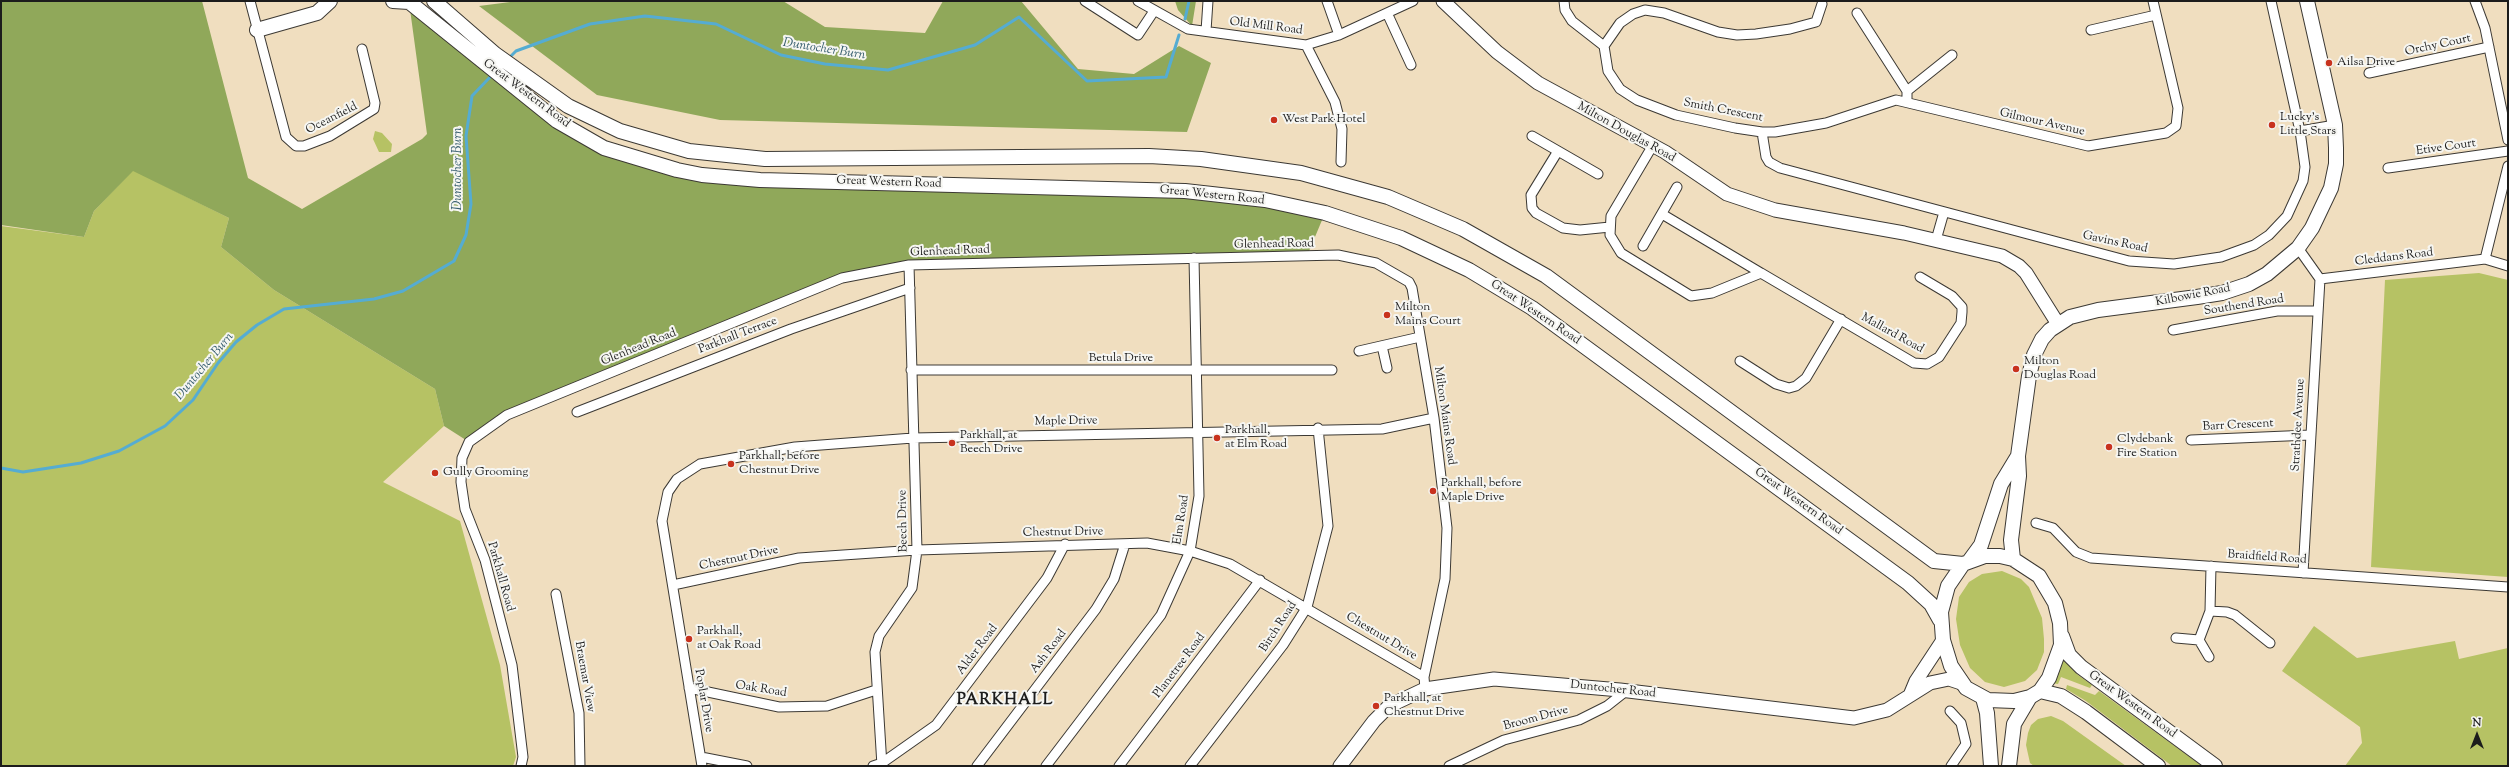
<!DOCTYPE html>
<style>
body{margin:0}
#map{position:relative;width:2509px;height:767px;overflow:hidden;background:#f0debf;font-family:"Sorts Mill Goudy",serif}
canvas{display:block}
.frame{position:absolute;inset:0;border:2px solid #1c1c1c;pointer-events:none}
.north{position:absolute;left:2457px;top:715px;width:40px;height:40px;-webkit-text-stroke:3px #f6f6f2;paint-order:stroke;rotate:0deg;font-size:11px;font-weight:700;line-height:16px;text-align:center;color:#1c1c1c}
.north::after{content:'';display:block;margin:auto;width:14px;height:18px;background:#1c1c1c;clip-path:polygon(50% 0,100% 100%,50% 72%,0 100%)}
</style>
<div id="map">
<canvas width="2509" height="767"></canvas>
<div class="frame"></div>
<div class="north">N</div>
</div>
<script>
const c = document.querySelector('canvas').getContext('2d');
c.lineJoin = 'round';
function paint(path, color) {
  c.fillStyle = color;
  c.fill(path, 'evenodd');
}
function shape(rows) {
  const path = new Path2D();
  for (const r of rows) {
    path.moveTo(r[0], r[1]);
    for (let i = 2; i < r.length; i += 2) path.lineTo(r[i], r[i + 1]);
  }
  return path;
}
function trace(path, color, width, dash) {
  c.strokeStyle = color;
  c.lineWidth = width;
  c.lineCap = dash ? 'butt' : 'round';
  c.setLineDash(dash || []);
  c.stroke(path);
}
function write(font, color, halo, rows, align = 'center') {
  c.font = font + ' "Sorts Mill Goudy",serif';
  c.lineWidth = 4;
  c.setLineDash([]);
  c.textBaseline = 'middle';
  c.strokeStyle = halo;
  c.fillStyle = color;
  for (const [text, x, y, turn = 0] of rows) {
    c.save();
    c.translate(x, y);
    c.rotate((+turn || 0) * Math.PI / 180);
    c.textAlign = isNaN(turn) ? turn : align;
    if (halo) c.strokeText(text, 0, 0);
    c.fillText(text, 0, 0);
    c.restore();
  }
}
paint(shape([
 [375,131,382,133,392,144,391,152,379,152,373,139],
 [133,170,229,218,221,247,274,290,435,389,444,426,383,482,460,521,500,665,516,757,513,766,1,766,1,226,84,237,94,211],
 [2479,273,2508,280,2508,577,2371,567,2385,280],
 [2002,571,2021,579,2029,587,2042,618,2044,639,2044,652,2037,670,2025,681,2004,687,1985,682,1970,668,1960,645,1956,619,1959,597,1969,582,1982,574],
 [2314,626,2357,658,2455,641,2459,659,2508,648,2508,766,2345,766,2362,743,2360,727,2282,671],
 [2063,659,2078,675,2092,685,2090,688,2061,677,2058,684,2051,683],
 [2067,685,2095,695,2099,691,2202,766,2172,766,2086,701,2066,689],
 [2051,716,2063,721,2126,766,2034,766,2030,763,2026,745,2028,733,2031,725,2038,719]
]), '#b6c264');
paint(shape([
 [1,1,202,1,248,178,302,209,422,139,427,134,409,2,581,135,677,170,1185,191,1325,213,1307,256,909,265,842,278,507,415,469,442,444,426,435,389,274,290,221,247,229,218,133,171,94,211,84,237,1,225],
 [518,1,783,1,825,27,925,33,943,1,1021,1,1078,69,1134,74,1179,46,1211,63,1187,132,720,120,597,95,479,6],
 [1175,1,1196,1,1192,26,1178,10]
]), '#90a85a');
trace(shape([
 [1185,19,1189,1],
 [509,58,516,51,590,24,645,16,716,24,781,55,825,64,888,70,975,45,1019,17,1087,81,1166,77,1179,35],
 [1,468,23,472,81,463,119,451,165,426,193,400,218,363,236,342,257,325,284,309,374,299,403,291,454,261,466,235,471,204,466,136,472,96,492,75]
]), '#55acd2', 3);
const street = shape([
 [250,1,286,137,296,146,304,146,330,136,374,109,375,103,362,49],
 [1085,1,1138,35,1154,11],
 [1138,1,1188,29,1306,45,1339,35,1413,1],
 [1327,1,1339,35],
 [1564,1,1565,10,1572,21,1604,46,1608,71,1620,89,1637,100,1676,115,1735,128,1762,132,1775,132,1826,123,1896,100,2088,146,2166,133,2176,126,2178,108,2153,1],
 [2475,1,2485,28,2508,140],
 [1857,13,1907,91,1907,102],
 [1388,15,1411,65],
 [2091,30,2156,15],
 [1206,31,1208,1],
 [1306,45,1335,102,1342,129,1341,162],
 [1604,46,1620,23,1633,14,1645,10,1664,13,1718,32,1737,35,1756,34,1790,29,1816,22,1822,4],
 [2369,73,2489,47],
 [1907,91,1952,55],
 [2300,131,2335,125],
 [1762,132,1766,157,1769,162,1780,168,2129,261,2174,264,2221,257,2254,245,2269,235,2287,216,2303,181,2305,167,2300,131,2271,1],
 [1532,136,1598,174],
 [1653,145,1611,216,1610,235,1621,253,1691,296,1712,293,1761,273,1914,363,1927,364,1939,357,1961,323,1962,312,1962,307,1952,296,1920,277],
 [1558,151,1531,195,1532,208,1536,213,1563,228,1580,230,1610,227],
 [2388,168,2508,151],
 [1662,214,1761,273],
 [1936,240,1944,212],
 [1643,246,1677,187],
 [2298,248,2320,279,2485,259,2508,266],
 [2485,259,2508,166],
 [2173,330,2277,311,2318,311],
 [1382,346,1387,368],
 [1359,351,1420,337],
 [1740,361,1776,384,1789,388,1796,386,1806,378,1841,319],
 [911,370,1332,370],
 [577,412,791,329,910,288],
 [2191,440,2310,435],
 [2036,523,2053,528,2076,552,2091,558,2508,587],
 [2303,573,2320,279],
 [673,585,799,558,917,550,1147,543,1190,551,1230,564,1424,677],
 [556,594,579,713,580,766],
 [2210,611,2227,612,2235,615,2270,643],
 [2176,638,2199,640,2210,611,2211,566],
 [2199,640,2209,657],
 [689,688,779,707,827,706,876,690],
 [1950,711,1961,723,1966,744,1951,766],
 [701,757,747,766],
 [521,766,523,757,512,665,485,560,465,509,461,482,462,458,469,442,507,415,842,278,909,265,1338,255,1376,263,1409,282,1412,288,1434,418,1447,528,1445,579,1424,677,1425,689],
 [702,766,662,521,668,492,677,479,700,464,795,447,913,438,1382,429,1434,418],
 [873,766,882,763,936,725,1047,578,1065,544],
 [882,766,875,652,879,636,912,588,917,550,909,265],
 [977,766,1096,609,1114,579,1125,544],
 [1046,766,1161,615,1190,551,1199,496,1194,258],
 [1119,766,1260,580],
 [1190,766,1283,645,1307,607,1328,526,1318,428],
 [1449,766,1504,740,1579,720,1607,706,1626,691]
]);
const secondary = shape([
 [1443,1,1497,52,1538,83,1665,152,1727,194,1775,210,1904,233,2002,256,2019,266,2026,273,2058,324],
 [1911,693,1916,681,1943,640],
 [1340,766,1374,721,1389,706,1425,689,1494,679,1620,690,1854,718,1887,710,1930,683,1949,679,1961,683]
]);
const primary = shape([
 [393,1,409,2],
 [408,1,557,121,604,148,677,170,702,175,760,180,1185,191,1265,200,1325,213,1401,238,1469,270,1532,308,1908,583,1931,604,1940,620],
 [434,1,495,54,568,106,620,131,689,151,765,159,1149,156,1201,159,1301,173,1388,197,1463,229,1546,276,1934,561,1963,564],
 [257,30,317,13,330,1],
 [1985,556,2000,556,2013,559,2039,576,2055,603,2060,623,2061,645,2049,678,2040,691,2030,697,2014,701,1988,700,1966,688,1951,666,1943,640,1941,612,1948,586,1963,564,1985,556],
 [2013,559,2011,540,2019,476,2018,456,2029,376,2034,355,2042,339,2050,330,2070,317,2098,310,2197,297,2222,293,2249,284,2267,274,2298,248,2312,228,2331,188,2336,164,2336,148,2335,125,2307,1],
 [1970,560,1981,545,2001,484,2018,456],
 [2062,636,2069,655,2081,667,2215,766],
 [2040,691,2061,696,2086,712,2158,766],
 [1983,698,1987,713,1991,766],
 [2009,766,2014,724,2030,697]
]);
trace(street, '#3c3934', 11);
trace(secondary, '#3c3934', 15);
trace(primary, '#3c3934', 16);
trace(street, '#fff', 9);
trace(secondary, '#fff', 13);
trace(primary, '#fff', 14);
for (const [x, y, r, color] of [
 [2329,63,4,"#c8321e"],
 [1274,120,4,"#c8321e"],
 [2272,125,4,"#c8321e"],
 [1387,315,4,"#c8321e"],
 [2016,369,4,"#c8321e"],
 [1217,438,4,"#c8321e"],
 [952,443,4,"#c8321e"],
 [2109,447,4,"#c8321e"],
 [731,464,4,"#c8321e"],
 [435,473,4,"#c8321e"],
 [1433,491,4,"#c8321e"],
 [689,639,4,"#c8321e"],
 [1376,706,4,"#c8321e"]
]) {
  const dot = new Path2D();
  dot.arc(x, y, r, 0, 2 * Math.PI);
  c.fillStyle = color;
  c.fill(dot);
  trace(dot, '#f6f6f2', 1.5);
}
write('12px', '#1c1c1c', '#f6f6f2', [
 ["Old Mill Road",1266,27,7],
 ["Orchy Court",2438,46,-12],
 ["Great Western Road",526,94,37],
 ["Smith Crescent",1723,111,11],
 ["Oceanfield",332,119,-27],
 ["Gilmour Avenue",2042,123,13],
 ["Milton Douglas Road",1626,133,29],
 ["Etive Court",2446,148,-8],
 ["Great Western Road",889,183,2],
 ["Great Western Road",1212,196,6],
 ["Gavins Road",2115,243,12],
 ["Glenhead Road",1274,245,-1],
 ["Glenhead Road",950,252,-2],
 ["Cleddans Road",2394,258,-7],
 ["Kilbowie Road",2193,296,-11],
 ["Southend Road",2244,306,-9],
 ["Great Western Road",1535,313,34],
 ["Mallard Road",1892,334,29],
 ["Parkhall Terrace",738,336,-21],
 ["Glenhead Road",639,348,-22],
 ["Betula Drive",1121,359],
 ["Milton Mains Road",1444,416,82],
 ["Maple Drive",1066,422,-1],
 ["Strathdee Avenue",2299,425,-87],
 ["Barr Crescent",2238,426,-3],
 ["Great Western Road",1798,502,36],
 ["Elm Road",1182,520,-81],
 ["Beech Drive",904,521,-91],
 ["Chestnut Drive",1063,533,-1],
 ["Braidfield Road",2267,558,4],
 ["Chestnut Drive",739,559,-12],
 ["Parkhall Road",500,577,74],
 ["Birch Road",1279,627,-57],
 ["Chestnut Drive",1381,637,31],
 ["Alder Road",978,650,-53],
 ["Ash Road",1049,652,-53],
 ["Planetree Road",1180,666,-53],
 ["Braemar View",584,677,80],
 ["Oak Road",761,690,9],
 ["Duntocher Road",1613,690,6],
 ["Poplar Drive",703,701,80],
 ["Great Western Road",2132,705,36],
 ["Broom Drive",1536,719,-15]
]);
write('12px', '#1c1c1c', '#f6f6f2', [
 ["Ailsa Drive",2337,63],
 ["Lucky's",2280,118],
 ["Little Stars",2280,132],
 ["West Park Hotel",1282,120],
 ["Milton",1395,308],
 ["Mains Court",1395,322],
 ["Milton",2024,362],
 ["Douglas Road",2024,376],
 ["Parkhall,",1225,431],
 ["at Elm Road",1225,445],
 ["Parkhall, at",960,436],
 ["Beech Drive",960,450],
 ["Clydebank",2117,440],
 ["Fire Station",2117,454],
 ["Parkhall, before",739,457],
 ["Chestnut Drive",739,471],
 ["Gully Grooming",443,473],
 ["Parkhall, before",1441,484],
 ["Maple Drive",1441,498],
 ["Parkhall,",697,632],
 ["at Oak Road",697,646],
 ["Parkhall, at",1384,699],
 ["Chestnut Drive",1384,713]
], 'left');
write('italic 13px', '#365d6e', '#f6f6f2', [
 ["Duntocher Burn",824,50,9],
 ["Duntocher Burn",459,169,-90],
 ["Duntocher Burn",205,367,-50]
]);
c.letterSpacing = '1px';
write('bold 16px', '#1c1c1c', '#f6f6f2', [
 ["PARKHALL",1005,701]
]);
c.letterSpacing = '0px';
</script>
